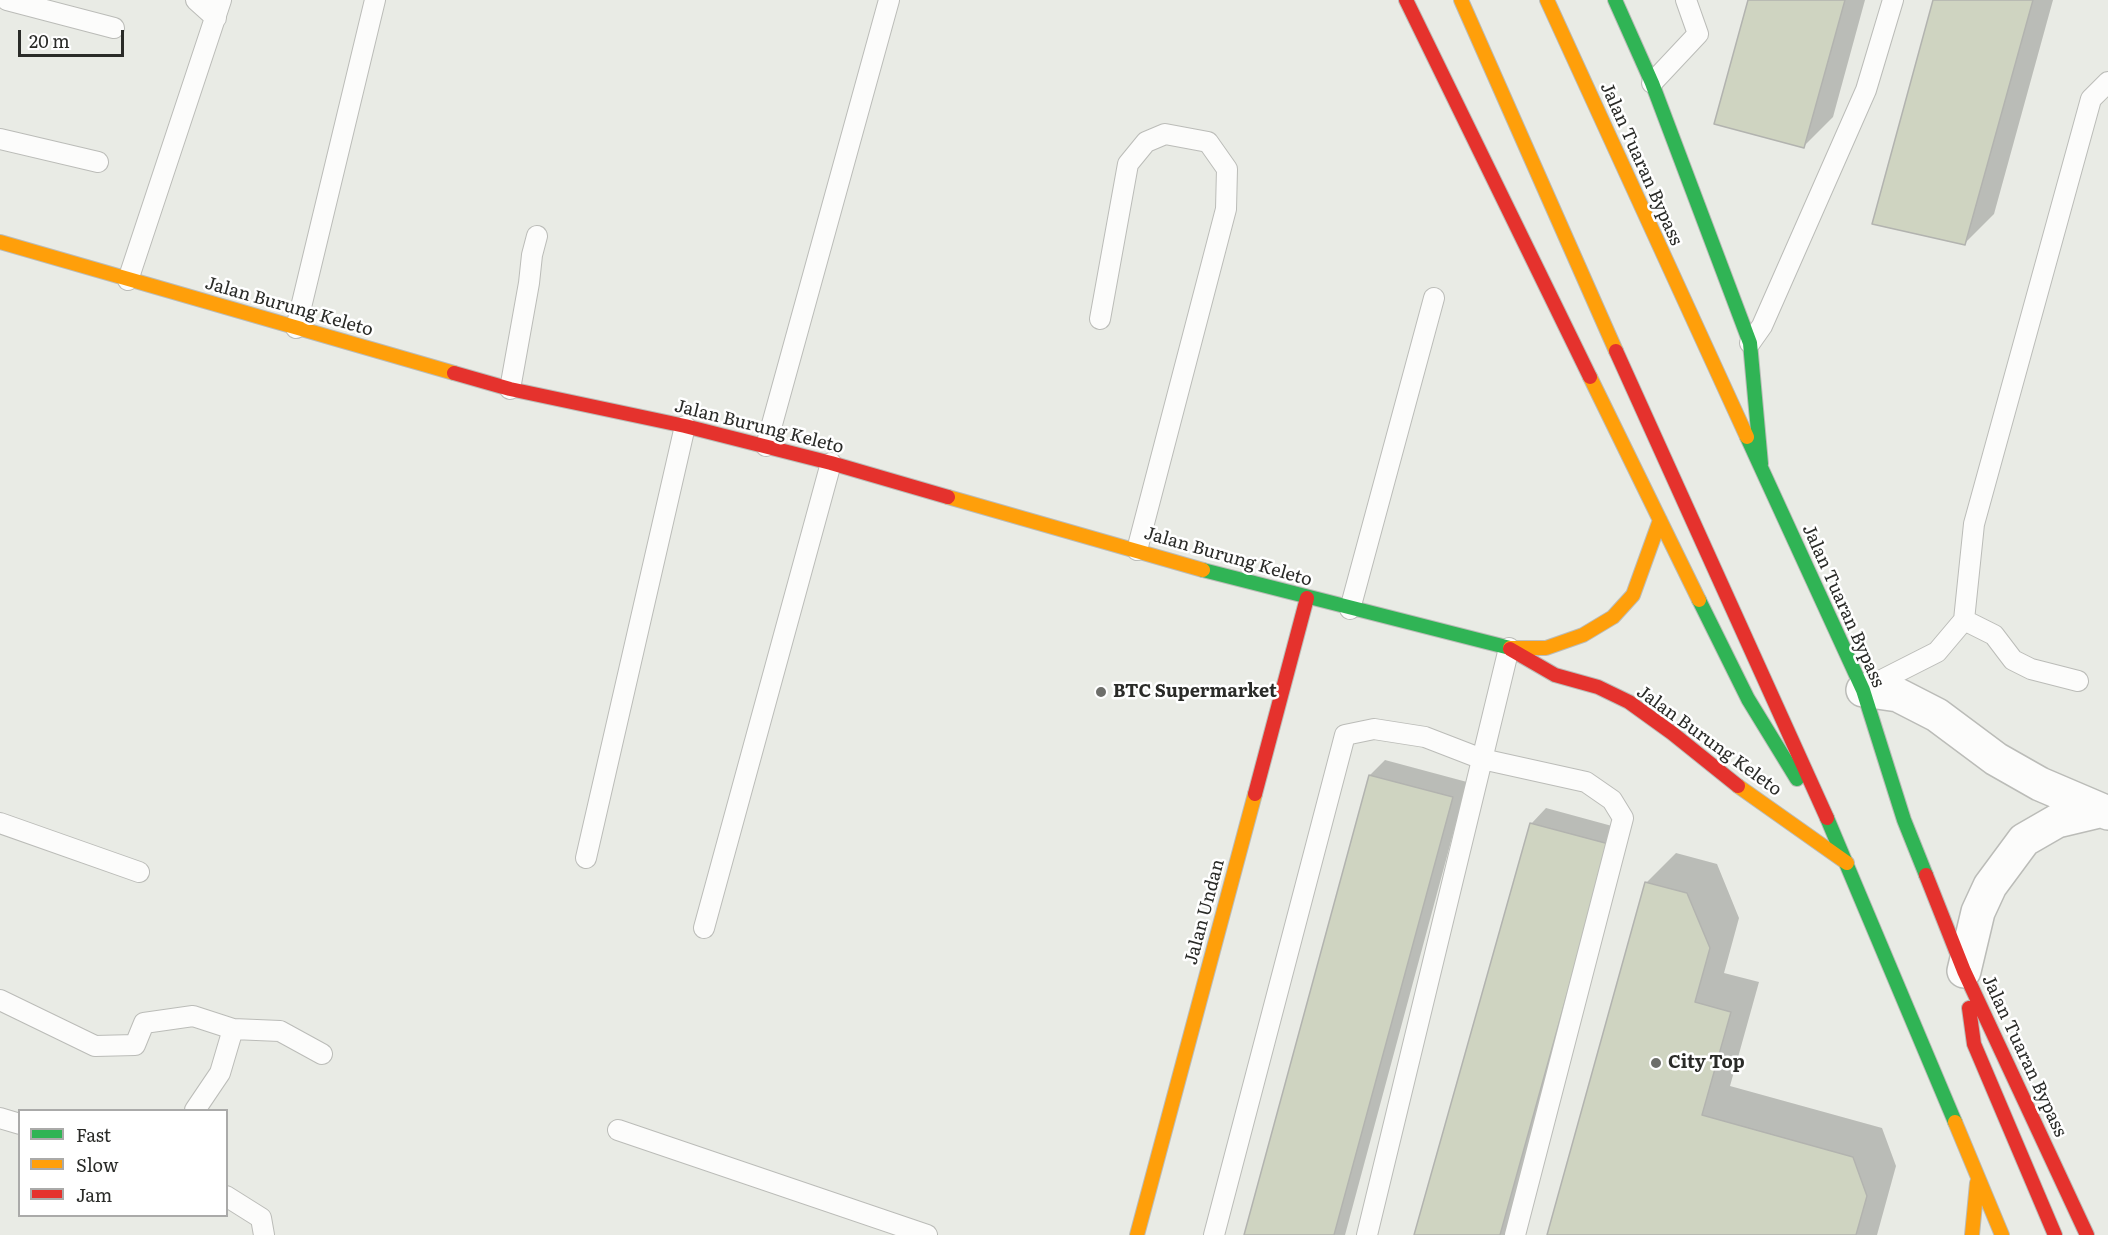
<!DOCTYPE html>
<style>
body{margin:0}
#map{position:relative;width:2108px;height:1235px;overflow:hidden;background:#e9ebe5;font-family:Literata,serif}
canvas{display:block}
.legend{position:absolute;left:18px;top:1109px;width:210px;height:108px;box-sizing:border-box;background:#fff;border:2px solid #aaaaa9;margin:0;padding:8px 10px;list-style:none;font-size:18px;color:#2a2b28}
.legend li{display:flex;align-items:center;gap:12px;height:30px}
.legend b{width:30px;border:2px solid #aaaaa9}
.scale{position:absolute;left:18px;top:30px;width:106px;height:27px;box-sizing:border-box;border:3px solid #2a2b28;border-top:0;padding-left:8px;font-size:18px;line-height:21px;white-space:nowrap;color:#2a2b28;-webkit-text-stroke:4px #fff;paint-order:stroke}
</style>
<div id="map">
<canvas width="2108" height="1235"></canvas>
<ul class="legend">
<li><b style="height:8px;background:#30b455"></b>Fast</li>
<li><b style="height:8px;background:#ff9f0a"></b>Slow</li>
<li><b style="height:8px;background:#e5322d"></b>Jam</li>
</ul>
<div class="scale">20 m</div>
</div>
<script>
const c = document.querySelector('canvas').getContext('2d');
c.lineJoin = 'round';
function paint(path, color) {
  c.fillStyle = color;
  c.fill(path, 'evenodd');
}
function shape(rows) {
  const path = new Path2D();
  for (const r of rows) {
    path.moveTo(r[0], r[1]);
    for (let i = 2; i < r.length; i += 2) path.lineTo(r[i], r[i + 1]);
  }
  return path;
}
function trace(path, color, width, dash) {
  c.strokeStyle = color;
  c.lineWidth = width;
  c.lineCap = dash ? 'butt' : 'round';
  c.setLineDash(dash || []);
  c.stroke(path);
}
function write(font, color, halo, rows, align = 'center') {
  c.font = font + ' Literata,serif';
  c.lineWidth = 5;
  c.setLineDash([]);
  c.textBaseline = 'middle';
  c.strokeStyle = halo;
  c.fillStyle = color;
  for (const [text, x, y, turn = 0] of rows) {
    c.save();
    c.translate(x, y);
    c.rotate((+turn || 0) * Math.PI / 180);
    c.textAlign = isNaN(turn) ? turn : align;
    if (halo) c.strokeText(text, 0, 0);
    c.fillText(text, 0, 0);
    c.restore();
  }
}
paint(shape([
 [1749,0,1865,0,1833,117,1804,146],
 [1935,0,2053,0,1994,214,1965,243],
 [1385,760,1467,782,1345,1235,1246,1235,1370,775],
 [1546,808,1623,829,1510,1235,1416,1235,1531,824],
 [1676,853,1717,864,1739,918,1724,973,1759,982,1730,1086,1882,1128,1896,1166,1877,1235,1549,1235,1646,883]
]), '#0003');
const building = shape([
 [1748,0,1845,0,1804,148,1714,124,1748,0],
 [1933,0,2033,0,1965,245,1872,224,1933,0],
 [1369,775,1453,797,1334,1235,1244,1235,1369,775],
 [1530,823,1609,844,1500,1235,1414,1235,1530,823],
 [1645,882,1687,893,1710,948,1695,1002,1731,1012,1702,1115,1853,1157,1867,1196,1856,1235,1547,1235,1645,882]
]);
paint(building, '#cfd4c1');
trace(building, '#b2b3af', 1.5);
const lane = shape([
 [7,0,114,28],
 [196,0,216,18],
 [1652,83,1698,34,1686,0],
 [0,139,98,162],
 [128,280,221,0],
 [1100,319,1128,164,1146,142,1165,134,1208,142,1227,169,1226,209,1137,550],
 [296,328,375,0],
 [1750,343,1762,326,1866,90,1893,0],
 [510,389,529,283,532,255,537,236],
 [766,446,889,0],
 [1350,609,1434,298],
 [1964,620,1994,635,2013,660,2031,669,2078,681],
 [1866,688,1937,652,1964,620,1974,524,2091,99,2108,82],
 [0,823,139,872],
 [586,858,685,426],
 [704,928,831,463],
 [0,1000,95,1046,135,1045,144,1023,193,1016,233,1029,280,1031,322,1054],
 [195,1110,220,1073,233,1029],
 [0,1118,20,1124],
 [618,1130,927,1235],
 [226,1196,261,1218,264,1235],
 [1214,1235,1345,735,1374,729,1425,737,1482,759,1586,782,1612,800,1623,818,1515,1235],
 [1367,1235,1509,648]
]);
const street = shape([
 [1863,690,1898,695,1937,715,1996,759,2040,784,2108,813],
 [1964,971,1978,912,1990,886,2024,840,2057,821,2099,811]
]);
const fast = shape([
 [1615,0,1652,83,1750,343,1761,464],
 [1747,437,1863,690,1904,820,1926,875],
 [1203,570,1510,648],
 [1699,600,1748,699,1797,779],
 [1827,818,1955,1122]
]);
const slow = shape([
 [1461,0,1616,351],
 [1547,0,1747,437],
 [0,242,454,373],
 [1590,377,1699,600],
 [948,497,1203,570],
 [1510,648,1546,648,1583,635,1613,617,1633,595,1660,520],
 [1738,786,1847,863],
 [1955,1122,2002,1235],
 [1137,1235,1255,794],
 [1972,1235,1977,1183]
]);
const jam = shape([
 [1406,0,1590,377],
 [1616,351,1827,818],
 [454,373,510,389,685,426,831,463,948,497],
 [1510,649,1555,675,1598,687,1629,702,1672,733,1738,786],
 [1255,794,1307,598],
 [1926,875,1964,971,2087,1235],
 [1969,1008,1974,1044,2055,1235]
]);
trace(lane, '#bbbcb8', 22);
trace(street, '#bbbcb8', 36);
trace(fast, '#bbbcb8', 16);
trace(slow, '#bbbcb8', 16);
trace(jam, '#bbbcb8', 16);
trace(lane, '#fcfcfb', 20);
trace(street, '#fcfcfb', 33);
trace(fast, '#30b455', 14);
trace(slow, '#ff9f0a', 14);
trace(jam, '#e5322d', 14);
for (const [x, y, r, color] of [
 [1101,692,6,"#6d6e6a"],
 [1656,1063,6,"#6d6e6a"]
]) {
  const dot = new Path2D();
  dot.arc(x, y, r, 0, 2 * Math.PI);
  c.fillStyle = color;
  c.fill(dot);
  trace(dot, '#fff', 2);
}
write('18px', '#2a2b28', '#fff', [
 ["Jalan Tuaran Bypass",1641,164,66],
 ["Jalan Burung Keleto",289,307,16],
 ["Jalan Burung Keleto",759,427,14],
 ["Jalan Burung Keleto",1228,557,16],
 ["Jalan Tuaran Bypass",1843,606,66],
 ["Jalan Burung Keleto",1709,741,36],
 ["Jalan Undan",1205,912,-75],
 ["Jalan Tuaran Bypass",2024,1056,65]
]);
write('bold 18px', '#2a2b28', '#fff', [
 ["BTC Supermarket",1113,692],
 ["City Top",1668,1063]
], 'left');
</script>
